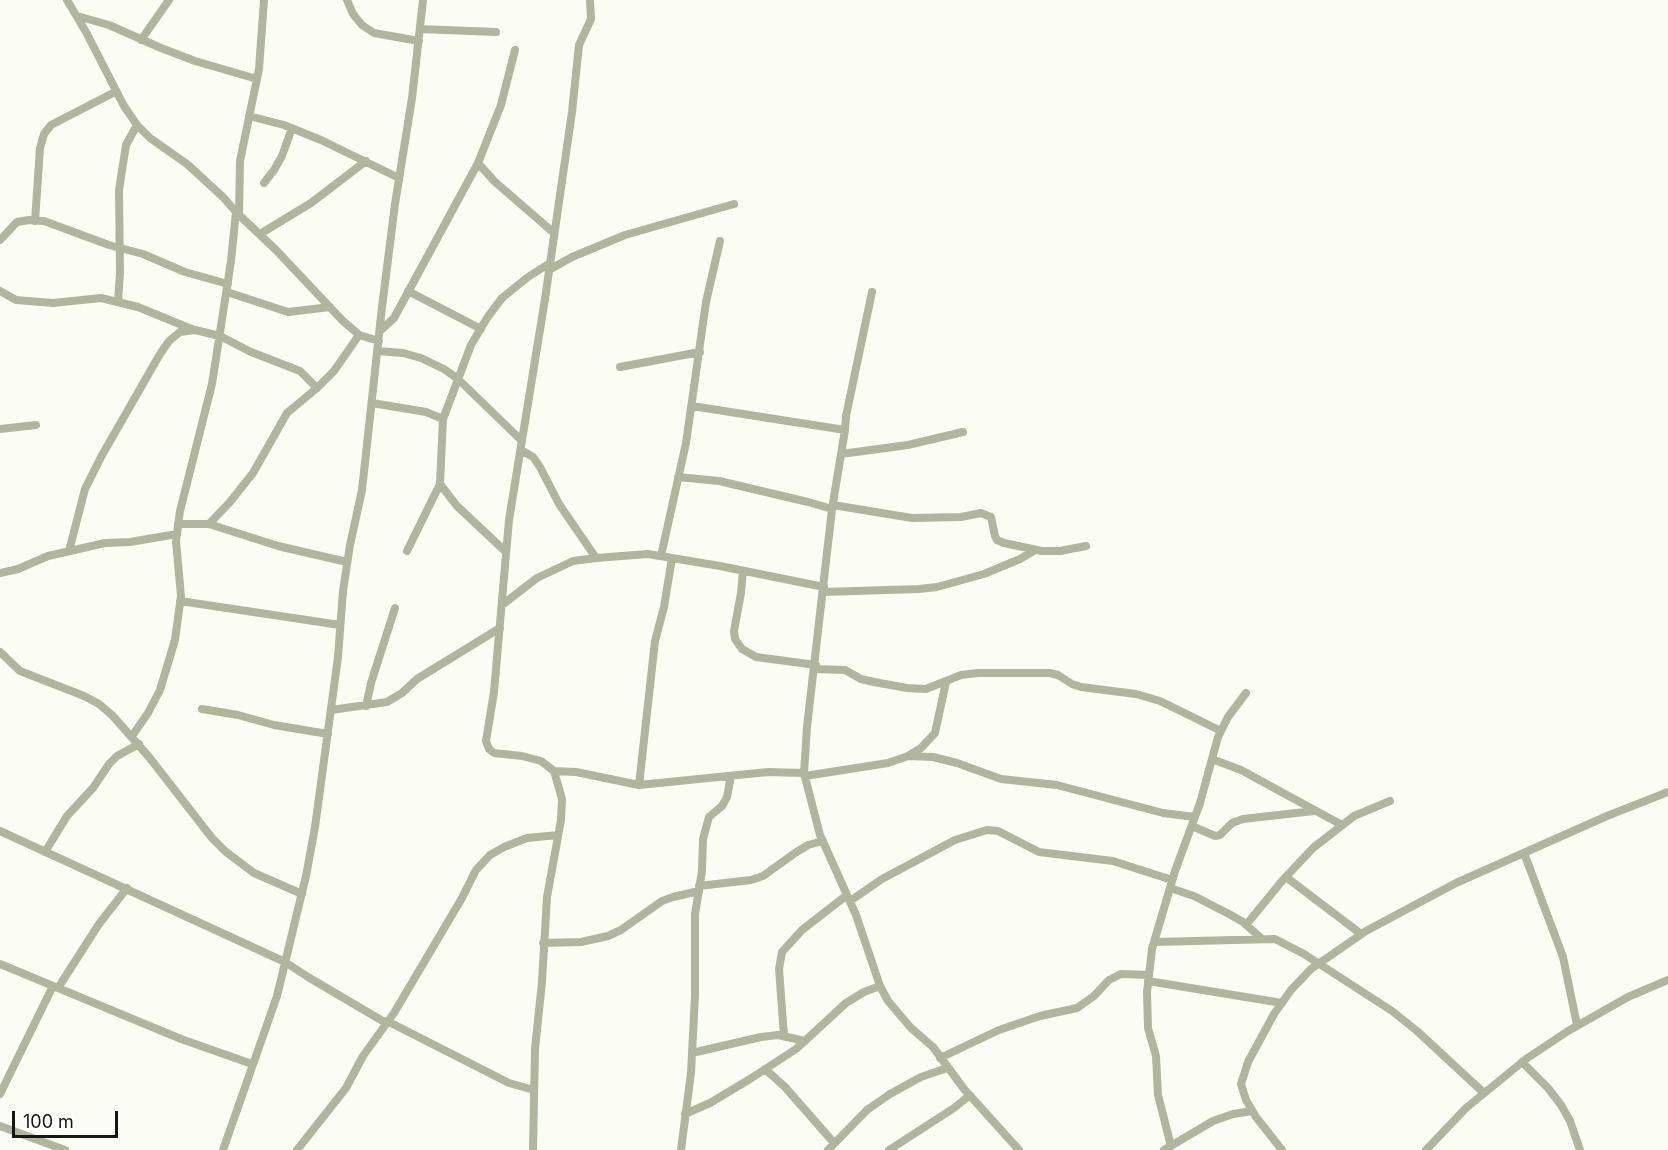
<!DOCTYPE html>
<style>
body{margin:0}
#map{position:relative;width:1668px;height:1150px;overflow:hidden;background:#fbfdf4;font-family:Inter,sans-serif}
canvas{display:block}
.scale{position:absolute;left:12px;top:1111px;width:106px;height:27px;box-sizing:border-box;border:3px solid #161714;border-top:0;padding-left:8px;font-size:18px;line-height:21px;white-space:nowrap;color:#161714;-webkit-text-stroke:4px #fff;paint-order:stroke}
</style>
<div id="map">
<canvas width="1668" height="1150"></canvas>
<div class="scale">100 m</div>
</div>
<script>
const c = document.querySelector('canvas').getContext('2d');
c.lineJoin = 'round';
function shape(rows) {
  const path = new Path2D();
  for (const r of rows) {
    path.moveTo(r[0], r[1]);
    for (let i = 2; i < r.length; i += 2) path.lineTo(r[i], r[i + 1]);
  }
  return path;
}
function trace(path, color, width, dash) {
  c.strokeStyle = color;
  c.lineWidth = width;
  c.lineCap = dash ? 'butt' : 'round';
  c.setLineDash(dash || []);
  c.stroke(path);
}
trace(shape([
 [67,0,86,32,124,106,137,125,150,138,187,164,223,197,236,212,276,250,342,320,359,335,379,341],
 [347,0,353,14,362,25,374,33,419,41],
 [77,16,109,25,161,48,195,61,257,79],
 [420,29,496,32],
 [141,40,169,0],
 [249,116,284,125,321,140,399,178],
 [478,163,494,181,554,233],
 [264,183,274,170,282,156,292,128],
 [239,216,240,161,259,69,264,0],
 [35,221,40,148,44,134,51,125,115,92],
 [260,234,311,203,366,161],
 [0,240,17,222,29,220,44,221,109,245,143,254,185,272,228,284],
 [549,270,572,257,625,235,734,204],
 [0,291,16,300,53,303,101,298,138,307,194,330],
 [408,291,481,329],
 [227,292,288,312,330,307],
 [872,292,846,416,845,430,832,509,807,727,804,773,820,835,856,915,880,986,888,1001,911,1028,933,1047,964,1089,1019,1150],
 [118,302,120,273,119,190,126,145,137,125],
 [381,330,394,318,478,163,501,105,515,50],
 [378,351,403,353,421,358,444,369,458,379,522,441],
 [620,367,700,352],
 [372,403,426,412,443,419],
 [692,406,845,430],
 [0,429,36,425],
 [521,450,533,457,540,467,559,504,596,558],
 [841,454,908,445,963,432],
 [678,477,719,481,808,502,832,509],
 [833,505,912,518,961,517,981,513,991,517,995,536,997,540,1004,543,1042,551,1060,551,1086,546],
 [178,524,209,524,278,546,347,562],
 [209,524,230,502,253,473,287,413,317,388,334,371,359,335],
 [69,551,85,489,101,457,160,354,169,341,180,332,195,330,220,336,251,352,300,371,317,388],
 [407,551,440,484],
 [506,552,457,506,440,484,443,419,471,345,487,318,502,298,528,277,550,263],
 [661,556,686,443,706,302,720,241],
 [743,571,741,593,734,631,735,639,742,649,756,657,816,665],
 [0,573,18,569,48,556,105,543,130,542,177,534],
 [823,592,919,589,937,587,984,574,1020,559,1035,550],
 [180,601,340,625],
 [502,605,537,578,573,561,596,558,648,554,720,566,824,587],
 [0,652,20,671,84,696,99,704,112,715,149,757,212,838,226,852,254,873,302,894],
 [815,669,845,670,861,679,874,682,907,688,926,689,961,675,978,673,1050,673,1058,675,1072,684,1081,687,1136,694,1160,701,1221,731],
 [366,706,371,683,395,608],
 [202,709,238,715,274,725,328,734],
 [331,710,387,702,402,693,417,679,500,628],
 [132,736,148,713,160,690,175,640,181,596,176,541,180,511,212,384,231,261,236,212],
 [908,756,933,757,957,763,1001,779,1057,785,1163,813,1195,817],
 [1212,759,1241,770,1342,825],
 [554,771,576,772,639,785,768,772,804,773],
 [805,776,888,763,908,756,921,748,935,733,946,682],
 [639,785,655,641,664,607,672,558],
 [1192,826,1215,836,1220,835,1232,823,1243,819,1314,811],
 [0,831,285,962,308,977,386,1023],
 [45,852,67,816,93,788,109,764,117,756,139,744],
 [1524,853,1563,957,1577,1025],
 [1286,877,1361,934],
 [699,886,751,880,763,876,795,853,808,845,823,841],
 [1170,888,1194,896,1229,914,1243,922,1261,938],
 [850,901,882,879,955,840,987,830,998,831,1039,852,1113,861,1172,880],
 [1246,925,1282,881,1313,848,1354,816,1390,801],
 [1154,942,1275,939,1304,954,1392,1011,1417,1031,1484,1093],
 [543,943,581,942,608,936,621,930,662,901,673,897,699,891],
 [0,964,181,1039,252,1064],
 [1148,981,1282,1003],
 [58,988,99,924,127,888],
 [387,1021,509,1083,534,1090],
 [784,1036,779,969,782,952,802,930,847,895],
 [692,1053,761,1037,778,1035,805,1041],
 [940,1058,999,1030,1040,1016,1077,1008,1094,996,1109,980,1121,974,1149,975],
 [1522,1062,1548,1088,1561,1105,1570,1121,1580,1150],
 [765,1069,785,1087,834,1143],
 [0,1094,53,986],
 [685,1114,710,1103,750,1079,796,1049,846,1003,864,992,880,986],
 [0,1126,65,1150],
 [1171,1146,1158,1095,1156,1056,1148,1028,1147,992,1152,949,1175,871,1200,803,1218,737,1228,717,1246,693],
 [223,1150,277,996,306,876,315,827,338,657,343,591,350,545,362,490,382,307,395,204,412,98,423,0],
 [297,1150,346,1088,363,1056,394,1013,462,898,476,870,490,855,504,847,527,838,558,835],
 [533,1150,535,1049,542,982,547,897,561,820,562,799,554,771,541,761,522,756,494,753,489,749,486,741,494,692,509,520,545,299,572,112,579,45,591,19,590,0],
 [681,1150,691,1073,695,995,695,914,702,871,703,839,709,817,722,806,727,797,731,776],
 [828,1150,867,1110,890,1094,921,1077,947,1068],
 [889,1150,954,1108,970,1095],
 [1164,1150,1213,1121,1233,1114,1252,1111],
 [1282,1150,1256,1117,1246,1100,1241,1084,1248,1062,1274,1014,1291,990,1311,969,1366,931,1456,883,1607,816,1668,792],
 [1426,1150,1466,1108,1526,1059,1568,1031,1628,997,1668,980]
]), '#b0b69c', 8);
</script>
